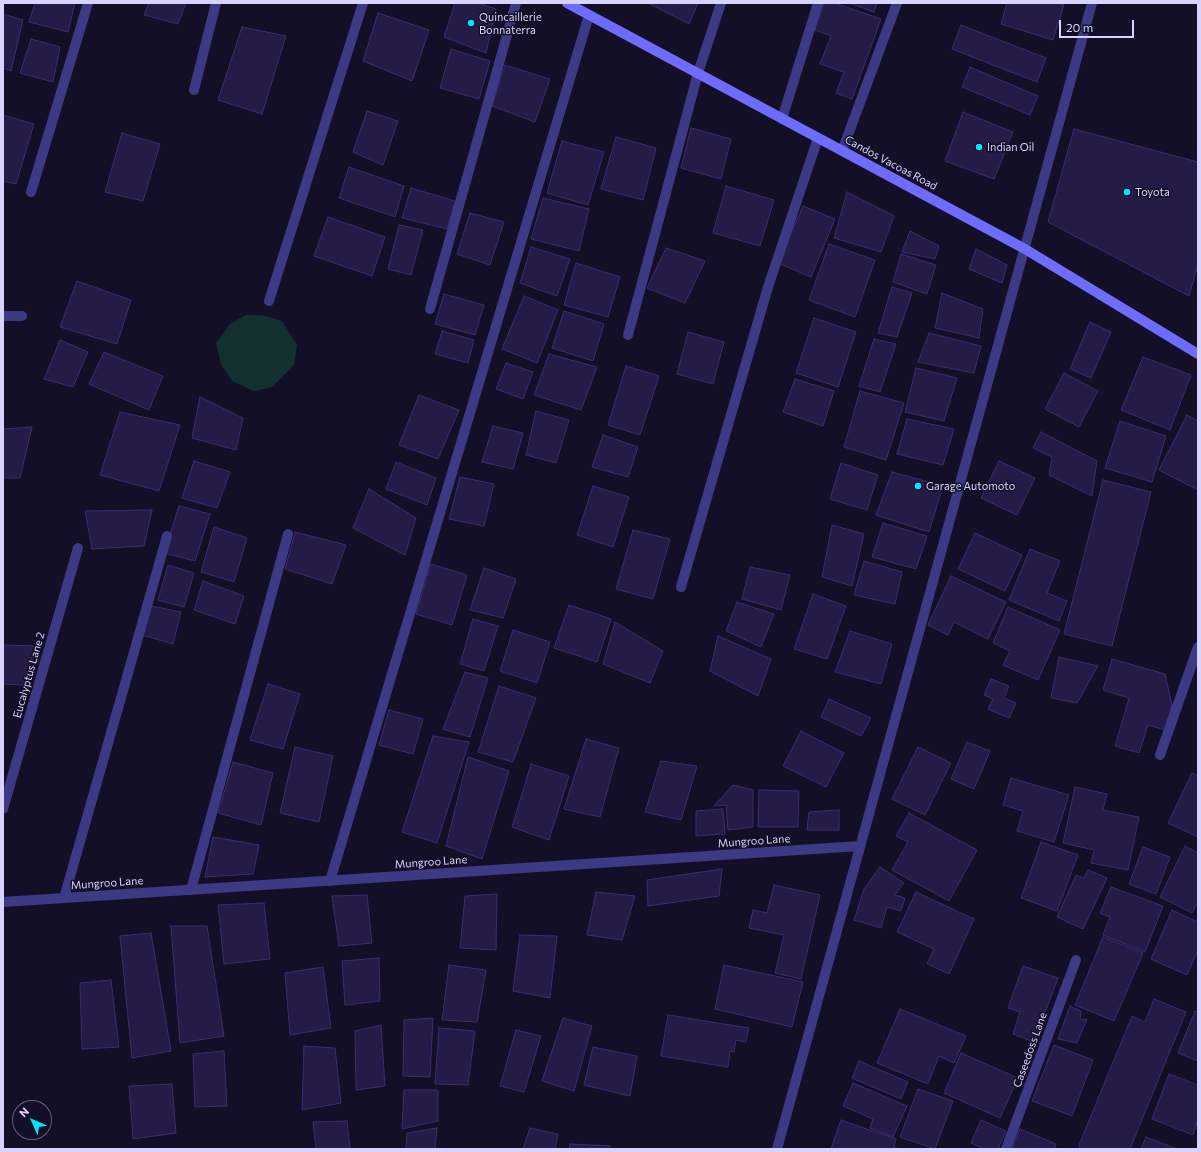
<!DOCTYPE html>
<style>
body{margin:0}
#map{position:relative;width:1201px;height:1152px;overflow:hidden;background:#130f26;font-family:Commissioner,sans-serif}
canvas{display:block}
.frame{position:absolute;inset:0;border:4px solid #d9d4ff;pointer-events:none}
.north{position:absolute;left:12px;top:1100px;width:40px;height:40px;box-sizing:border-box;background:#130f26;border:1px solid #625e7d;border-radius:50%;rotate:315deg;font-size:11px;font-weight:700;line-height:16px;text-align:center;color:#d9d4ff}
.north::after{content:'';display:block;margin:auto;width:14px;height:18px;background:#00e5ff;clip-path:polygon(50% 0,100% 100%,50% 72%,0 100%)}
.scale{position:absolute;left:1059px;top:20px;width:75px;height:18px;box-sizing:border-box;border:2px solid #d9d4ff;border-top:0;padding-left:5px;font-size:12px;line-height:14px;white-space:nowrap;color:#d9d4ff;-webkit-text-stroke:3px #130f26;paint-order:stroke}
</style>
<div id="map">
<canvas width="1201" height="1152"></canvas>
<div class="frame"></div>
<div class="north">N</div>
<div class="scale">20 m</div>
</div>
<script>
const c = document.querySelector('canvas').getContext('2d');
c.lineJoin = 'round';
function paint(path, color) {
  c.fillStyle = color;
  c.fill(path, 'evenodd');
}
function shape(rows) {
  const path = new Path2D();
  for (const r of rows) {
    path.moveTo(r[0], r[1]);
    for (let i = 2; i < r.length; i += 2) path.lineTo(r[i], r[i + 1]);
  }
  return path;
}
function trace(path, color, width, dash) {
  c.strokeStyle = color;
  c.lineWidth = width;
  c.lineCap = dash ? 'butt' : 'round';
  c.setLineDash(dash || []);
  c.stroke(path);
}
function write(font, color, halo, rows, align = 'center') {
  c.font = font + ' Commissioner,sans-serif';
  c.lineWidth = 3;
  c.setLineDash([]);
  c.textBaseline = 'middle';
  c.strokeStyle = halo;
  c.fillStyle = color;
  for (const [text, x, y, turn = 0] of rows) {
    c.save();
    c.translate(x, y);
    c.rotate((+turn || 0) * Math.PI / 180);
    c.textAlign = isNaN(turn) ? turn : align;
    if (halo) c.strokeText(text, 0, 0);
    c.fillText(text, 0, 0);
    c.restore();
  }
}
paint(shape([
 [246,315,262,315,282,321,297,345,294,365,272,387,254,391,232,381,221,364,216,343,230,324]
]), '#12302f');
const building = shape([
 [35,3,75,3,68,32,29,22,35,3],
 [149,3,186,3,178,24,144,15,149,3],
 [455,3,478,3,496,9,486,53,444,37,455,3],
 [648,3,698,3,689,24,648,3],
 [824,3,835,3,881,19,852,99,836,93,844,72,820,64,831,36,815,30,824,3],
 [849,3,877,3,874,12,849,3],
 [1007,3,1058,3,1064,5,1053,40,1001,24,1007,3],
 [378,13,429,30,412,81,363,61,378,13],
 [3,14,23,20,11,71,3,68,3,14],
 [961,25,1046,58,1037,82,952,49,961,25],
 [242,27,286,36,262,114,218,100,242,27],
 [31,39,60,47,53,82,20,73,31,39],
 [451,49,490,61,479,99,440,88,451,49],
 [505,65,550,79,535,122,492,106,505,65],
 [970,67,1038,96,1030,115,962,87,970,67],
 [367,111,398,121,383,165,353,152,367,111],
 [963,112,1013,132,994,179,945,161,963,112],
 [3,115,34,124,16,184,3,181,3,115],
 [691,128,731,139,721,179,681,168,691,128],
 [1074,129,1198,162,1198,264,1189,296,1048,222,1074,129],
 [122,133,160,144,143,201,105,192,122,133],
 [616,137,656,148,643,200,601,189,616,137],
 [562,141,604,152,588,205,547,193,562,141],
 [349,167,404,186,395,217,339,198,349,167],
 [726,186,774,200,760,246,713,233,726,186],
 [411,188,455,201,447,229,402,218,411,188],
 [847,192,894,216,881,252,834,238,847,192],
 [543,198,589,209,579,251,531,239,543,198],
 [803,206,835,219,811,277,778,263,803,206],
 [470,213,504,222,490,265,457,254,470,213],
 [328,217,385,237,372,276,314,256,328,217],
 [399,225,423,230,411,275,388,269,399,225],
 [910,231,939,246,935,259,902,252,910,231],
 [829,244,875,260,855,317,809,300,829,244],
 [531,247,570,259,557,296,520,283,531,247],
 [666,248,705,261,685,303,647,288,666,248],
 [976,249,1007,265,1002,283,969,269,976,249],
 [901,254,936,265,927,294,893,282,901,254],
 [576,263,620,277,608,317,564,305,576,263],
 [77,281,131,300,117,344,60,327,77,281],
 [892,287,912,293,897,337,878,333,892,287],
 [942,293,983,309,979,338,935,328,942,293],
 [444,294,484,305,475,335,435,324,444,294],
 [524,296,558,310,537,363,502,349,524,296],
 [564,311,604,324,593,361,552,348,564,311],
 [814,318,856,332,838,387,796,373,814,318],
 [1090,322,1111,332,1091,378,1070,369,1090,322],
 [442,331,474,340,468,363,435,354,442,331],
 [688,332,724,342,713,384,677,374,688,332],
 [929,333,981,346,974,373,918,362,929,333],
 [874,339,896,344,880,392,859,386,874,339],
 [60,340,88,352,73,387,44,379,60,340],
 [104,352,163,376,149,410,89,384,104,352],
 [549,354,597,367,581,410,534,395,549,354],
 [1143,357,1191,375,1170,430,1121,410,1143,357],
 [506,363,533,372,523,399,496,389,506,363],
 [626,366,659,376,640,435,608,425,626,366],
 [916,368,957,378,944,421,905,412,916,368],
 [1064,373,1098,391,1079,427,1045,409,1064,373],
 [795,379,834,391,823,426,783,412,795,379],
 [860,391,904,403,886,460,844,447,860,391],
 [419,395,459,410,438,459,399,445,419,395],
 [200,397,243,418,236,450,192,438,200,397],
 [536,411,569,420,556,463,526,455,536,411],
 [120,412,180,425,159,491,100,475,120,412],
 [1187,415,1198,421,1198,490,1159,470,1187,415],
 [907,419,954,429,943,465,897,454,907,419],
 [1120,421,1166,436,1152,482,1105,468,1120,421],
 [493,426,523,433,513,469,482,462,493,426],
 [32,427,20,478,3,478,3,429,32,427],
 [1041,432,1097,461,1092,496,1049,475,1052,457,1033,448,1041,432],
 [603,435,638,447,628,477,592,467,603,435],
 [194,461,230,472,217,508,182,498,194,461],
 [999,461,1035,478,1017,515,981,498,999,461],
 [396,462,436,478,427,505,386,489,396,462],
 [841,463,878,475,867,510,830,499,841,463],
 [892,472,943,486,929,532,876,515,892,472],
 [460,477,494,484,484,526,449,519,460,477],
 [1103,480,1151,492,1112,646,1064,634,1103,480],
 [593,486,629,497,613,547,577,535,593,486],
 [369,489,416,518,405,555,353,528,369,489],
 [179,506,210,514,195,561,164,553,179,506],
 [152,510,144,546,92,549,85,511,152,510],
 [883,523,927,536,916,569,872,557,883,523],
 [832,525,864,534,852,586,822,577,832,525],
 [214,527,247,538,234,582,201,572,214,527],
 [633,530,670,539,653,599,616,589,633,530],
 [295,532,346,545,332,584,285,569,295,532],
 [975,533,1022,555,1005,591,958,569,975,533],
 [1030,549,1060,561,1047,593,1067,601,1059,621,1009,600,1030,549],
 [864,561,902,572,895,604,854,595,864,561],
 [431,564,467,575,452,625,416,614,431,564],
 [168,565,194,573,184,607,158,600,168,565],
 [750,567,790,575,781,610,742,599,750,567],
 [484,568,516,579,503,618,470,610,484,568],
 [951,576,1006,602,988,639,954,622,948,635,928,625,951,576],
 [203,581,244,596,235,624,194,610,203,581],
 [813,594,846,606,827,659,794,649,813,594],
 [737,602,774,614,761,647,726,631,737,602],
 [147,605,181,612,173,644,139,634,147,605],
 [569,605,611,619,597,662,554,648,569,605],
 [1008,607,1060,630,1038,680,1003,665,1010,651,993,643,1008,607],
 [473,619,498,626,484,671,460,664,473,619],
 [615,622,663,651,650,683,603,664,615,622],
 [513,630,550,642,537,683,500,671,513,630],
 [850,631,892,644,881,684,835,672,850,631],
 [718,636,771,659,758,696,710,671,718,636],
 [3,645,37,646,23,685,3,684,3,645],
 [1059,657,1098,666,1077,703,1051,698,1059,657],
 [1112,659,1165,674,1172,705,1165,730,1148,725,1139,753,1115,746,1129,698,1103,690,1112,659],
 [465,672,488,678,470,737,443,729,465,672],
 [991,679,1009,686,1004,698,1016,703,1009,718,988,709,993,699,984,695,991,679],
 [268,684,300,694,283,749,250,740,268,684],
 [499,686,536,698,513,762,478,752,499,686],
 [829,699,871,718,861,736,821,717,829,699],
 [389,710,423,719,413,754,379,745,389,710],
 [801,731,844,753,826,787,783,766,801,731],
 [433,736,469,742,437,843,402,832,433,736],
 [586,739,619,748,600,817,564,809,586,739],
 [967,742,990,751,974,789,951,779,967,742],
 [295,747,333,756,319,822,280,813,295,747],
 [918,747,951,763,925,815,892,799,918,747],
 [468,757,509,771,482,859,446,846,468,757],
 [661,761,697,766,681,820,645,812,661,761],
 [233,762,273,773,261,825,218,813,233,762],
 [531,764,569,776,549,840,512,827,531,764],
 [1192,773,1198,776,1198,837,1168,823,1192,773],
 [1011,778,1069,795,1054,842,1017,831,1023,811,1003,805,1011,778],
 [733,785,753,790,753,827,728,830,726,805,714,806,733,785],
 [1075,787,1107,794,1103,810,1139,817,1128,870,1091,863,1094,850,1063,843,1075,787],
 [759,790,799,791,798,827,758,827,759,790],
 [723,809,725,834,696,836,696,811,723,809],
 [839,810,839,830,807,830,809,812,839,810],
 [909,813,977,850,949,901,892,870,908,842,896,836,909,813],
 [213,837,259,845,253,874,205,877,213,837],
 [1041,842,1078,855,1057,911,1021,898,1041,842],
 [1185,846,1198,853,1198,902,1192,913,1160,897,1185,846],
 [1143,847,1170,857,1156,894,1129,884,1143,847],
 [880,867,904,883,895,895,905,898,901,911,887,907,881,928,854,920,864,889,880,867],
 [722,869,719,896,648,906,647,880,722,869],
 [1088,870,1107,878,1083,929,1057,917,1076,875,1084,878,1088,870],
 [774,885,820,895,801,979,775,973,784,935,749,928,753,910,767,913,774,885],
 [1111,887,1163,906,1145,952,1103,935,1110,917,1100,913,1111,887],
 [596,892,635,896,622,940,587,935,596,892],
 [916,892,974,919,949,974,927,964,934,949,897,932,916,892],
 [497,894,496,950,460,948,465,896,497,894],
 [367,895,372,943,339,946,332,896,367,895],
 [264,903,270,959,224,964,218,905,264,903],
 [1172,910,1198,922,1198,950,1187,975,1151,959,1172,910],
 [171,926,207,926,224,1036,180,1043,171,926],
 [151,933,171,1051,132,1058,120,936,151,933],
 [520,935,557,936,550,998,513,991,520,935],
 [1103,937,1143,953,1114,1021,1075,1005,1103,937],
 [379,958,380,1001,345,1005,342,961,379,958],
 [449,965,486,970,477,1022,442,1020,449,965],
 [724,965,803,982,792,1027,715,1009,724,965],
 [1023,966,1058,978,1034,1042,1013,1034,1020,1012,1008,1008,1023,966],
 [323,967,331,1028,290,1035,285,973,323,967],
 [111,980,119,1047,82,1049,80,983,111,980],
 [1154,999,1186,1012,1130,1149,1080,1149,1079,1145,1132,1016,1145,1022,1154,999],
 [1070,1006,1081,1011,1080,1020,1087,1019,1077,1043,1058,1039,1070,1006],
 [900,1009,966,1036,954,1063,939,1056,928,1084,877,1063,900,1009],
 [1195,1011,1198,1012,1198,1061,1178,1053,1195,1011],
 [668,1015,749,1028,746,1042,736,1040,734,1052,730,1051,728,1067,661,1056,668,1015],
 [433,1018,430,1077,403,1076,404,1020,433,1018],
 [563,1018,592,1026,574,1091,542,1081,563,1018],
 [381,1025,385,1086,356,1090,355,1031,381,1025],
 [439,1028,475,1031,468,1085,435,1084,439,1028],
 [516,1030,541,1036,524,1092,500,1086,516,1030],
 [1054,1045,1093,1060,1072,1116,1032,1101,1054,1045],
 [304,1046,335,1048,341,1103,302,1110,304,1046],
 [593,1047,637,1056,630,1096,584,1085,593,1047],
 [224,1051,227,1106,195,1107,193,1054,224,1051],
 [961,1053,1018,1078,1000,1118,944,1093,961,1053],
 [859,1061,908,1082,901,1099,852,1078,859,1061],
 [1169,1074,1198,1085,1198,1120,1193,1135,1152,1119,1169,1074],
 [853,1083,907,1106,893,1137,870,1128,873,1119,843,1106,853,1083],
 [172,1084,176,1133,133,1139,129,1086,172,1084],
 [918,1089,953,1101,935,1149,900,1137,918,1089],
 [404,1090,438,1090,438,1121,402,1129,404,1090],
 [841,1120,896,1139,894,1147,899,1149,831,1149,841,1120],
 [981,1120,1006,1131,998,1149,981,1149,982,1148,971,1143,981,1120],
 [347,1121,350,1149,316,1149,313,1122,347,1121],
 [437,1128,435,1149,406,1149,407,1133,437,1128],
 [530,1128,558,1134,555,1149,523,1149,530,1128],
 [1020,1129,1056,1144,1054,1149,1012,1149,1020,1129],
 [1146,1137,1177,1149,1141,1149,1146,1137],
 [570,1144,610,1146,610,1149,569,1149,570,1144]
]);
paint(building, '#241b47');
trace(building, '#3b2d73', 1);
trace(shape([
 [194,90,216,3],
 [782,119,818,3],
 [842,151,897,3],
 [31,192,88,3],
 [269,301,363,3],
 [430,309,516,3],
 [3,316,22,316],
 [628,335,698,73,721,3],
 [681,587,768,287,818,138],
 [1160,755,1198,647],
 [3,809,78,548],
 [330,881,589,15],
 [191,890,288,534],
 [64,898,167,536],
 [3,902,860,846],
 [777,1149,1092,3],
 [1006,1149,1076,960]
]), '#3d3a85', 10);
trace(shape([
 [567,3,1025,249,1198,354]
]), '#6f6bff', 10);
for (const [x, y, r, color] of [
 [471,23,4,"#00e5ff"],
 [979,147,4,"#00e5ff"],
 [1127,192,4,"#00e5ff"],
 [918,486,4,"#00e5ff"]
]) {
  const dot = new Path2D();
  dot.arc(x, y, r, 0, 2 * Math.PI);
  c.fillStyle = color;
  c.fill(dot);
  trace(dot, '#130f26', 1.5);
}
write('11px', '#d9d4ff', '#130f26', [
 ["Quincaillerie",479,17],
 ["Bonnaterra",479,30],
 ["Indian Oil",987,147],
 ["Toyota",1135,192],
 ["Garage Automoto",926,486]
], 'left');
write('11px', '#d9d4ff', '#130f26', [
 ["Candos Vacoas Road",891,163,28],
 ["Eucalyptus Lane 2",29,675,-74],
 ["Mungroo Lane",754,841,-4],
 ["Mungroo Lane",431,862,-4],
 ["Mungroo Lane",107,883,-4],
 ["Caseedoss Lane",1030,1050,-70]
]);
</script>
